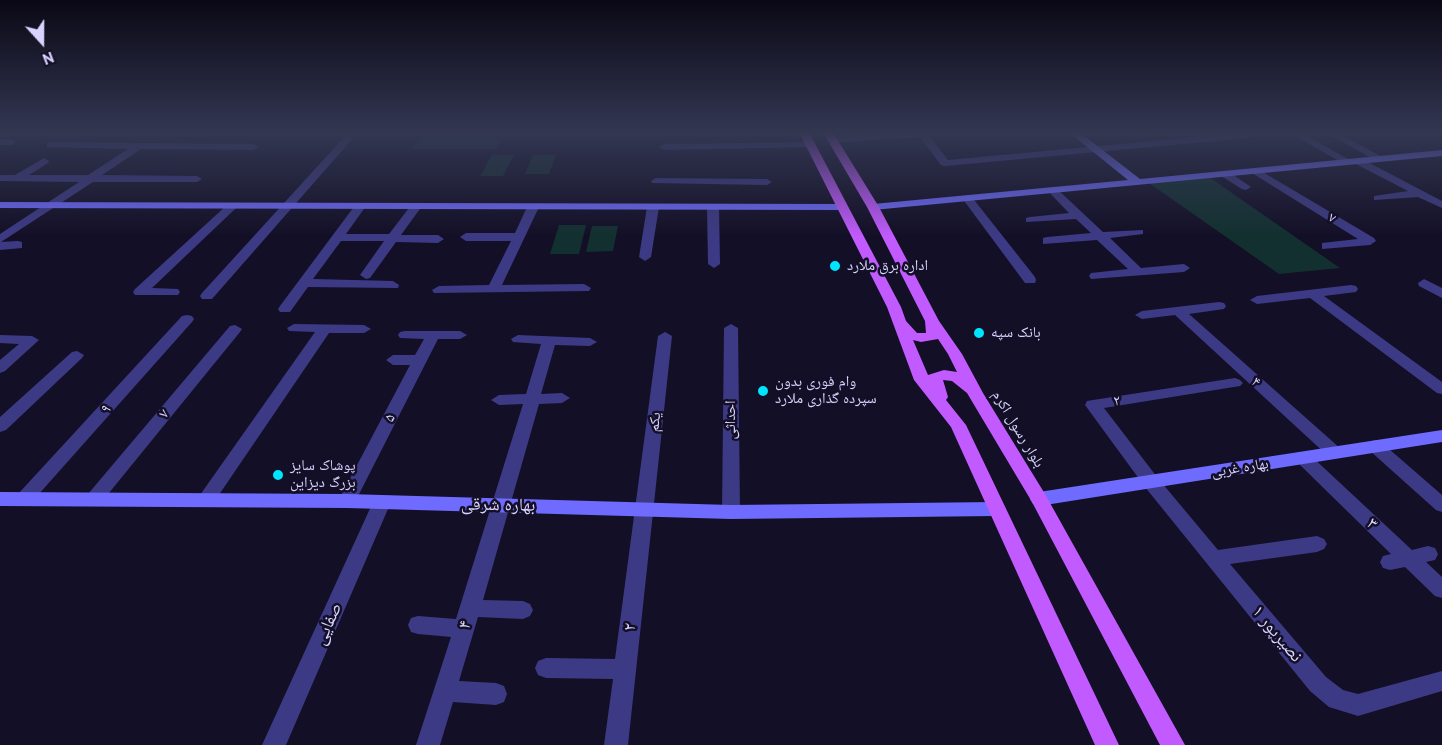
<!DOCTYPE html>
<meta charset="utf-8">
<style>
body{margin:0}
#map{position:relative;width:1442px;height:745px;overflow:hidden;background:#130f26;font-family:"PT Sans",sans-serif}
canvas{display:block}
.north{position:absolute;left:12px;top:12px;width:60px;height:60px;-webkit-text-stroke:4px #130f26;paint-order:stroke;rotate:159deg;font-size:16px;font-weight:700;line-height:24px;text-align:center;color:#d9d4ff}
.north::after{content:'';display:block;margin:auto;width:21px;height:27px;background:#d9d4ff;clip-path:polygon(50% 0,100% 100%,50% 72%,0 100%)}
</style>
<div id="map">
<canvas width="1442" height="745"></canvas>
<div class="north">N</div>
</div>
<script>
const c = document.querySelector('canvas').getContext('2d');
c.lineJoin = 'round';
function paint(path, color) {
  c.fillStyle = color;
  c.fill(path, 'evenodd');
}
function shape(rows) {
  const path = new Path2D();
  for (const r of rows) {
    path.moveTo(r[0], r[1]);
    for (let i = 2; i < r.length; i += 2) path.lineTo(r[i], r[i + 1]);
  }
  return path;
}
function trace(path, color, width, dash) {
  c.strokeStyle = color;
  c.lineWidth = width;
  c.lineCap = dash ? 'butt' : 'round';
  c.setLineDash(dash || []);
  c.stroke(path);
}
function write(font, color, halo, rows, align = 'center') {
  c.font = font + ' "PT Sans","Noto Naskh Arabic",sans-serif';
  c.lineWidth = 5;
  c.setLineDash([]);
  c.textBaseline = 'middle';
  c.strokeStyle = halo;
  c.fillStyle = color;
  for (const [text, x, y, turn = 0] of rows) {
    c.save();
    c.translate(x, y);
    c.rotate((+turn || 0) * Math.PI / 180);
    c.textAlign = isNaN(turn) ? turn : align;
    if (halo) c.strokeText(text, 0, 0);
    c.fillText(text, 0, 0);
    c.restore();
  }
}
paint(shape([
 [424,134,503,134,496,149,412,149],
 [492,155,514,155,503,176,480,176],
 [533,155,556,155,549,174,525,174],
 [1209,177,1340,268,1279,274,1149,183],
 [559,225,586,225,579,254,550,254],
 [592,226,618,226,613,251,586,252]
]), '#12302f');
paint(shape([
 [879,134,928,134,948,160,1227,134,1253,135,1248,138,945,166,941,165,920,137,832,143,827,140,832,137,879,134],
 [1292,134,1304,134,1353,162,1344,164,1292,134],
 [1328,134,1340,134,1386,159,1377,161,1328,134],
 [346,135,354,137,212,299,202,299,200,296,202,293,346,135],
 [0,139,11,139,16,142,11,145,0,145,0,139],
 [50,142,254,144,259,147,254,150,141,149,102,175,197,176,202,179,197,182,93,182,1,242,18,241,22,242,22,248,0,250,0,234,79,182,0,181,0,175,15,175,44,158,49,161,48,163,29,175,88,175,128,149,47,147,47,143,50,142],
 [811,142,814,143,814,147,664,150,659,147,664,144,811,142],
 [1354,159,1362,159,1442,201,1442,208,1418,197,1374,200,1374,196,1408,191,1354,163,1354,159],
 [1256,168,1374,238,1376,241,1370,245,1322,249,1322,243,1358,239,1252,173,1252,169,1256,168],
 [1225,171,1229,172,1251,187,1246,190,1242,189,1221,176,1220,174,1225,171],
 [656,178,767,179,772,182,767,185,652,183,651,181,656,178],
 [1052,187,1056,188,1103,232,1143,230,1143,234,1110,238,1141,268,1184,264,1190,268,1184,272,1091,279,1089,276,1091,273,1128,269,1097,240,1043,244,1043,238,1047,237,1091,233,1076,219,1026,222,1026,218,1030,217,1069,213,1047,190,1052,187],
 [967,195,971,196,1035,277,1036,280,1035,283,1025,283,962,198,967,195],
 [360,203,366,206,346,234,389,234,412,204,416,203,422,206,401,235,438,235,444,239,438,243,396,242,370,278,366,279,360,275,384,241,341,241,313,279,393,281,399,285,398,288,308,287,290,312,280,312,278,309,280,306,356,204,360,203],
 [231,204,237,207,235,209,152,288,178,289,180,292,178,295,135,295,133,292,135,289,227,205,231,204],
 [533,204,539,207,502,285,584,284,591,288,589,291,434,293,432,290,439,286,489,285,511,241,466,241,460,237,466,233,515,233,527,207,533,204],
 [653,204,659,207,651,257,645,261,639,257,647,207,653,204],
 [713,204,719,207,720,264,714,268,708,264,707,207,713,204],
 [1424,279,1442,288,1442,298,1419,286,1418,283,1424,279],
 [1351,285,1356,286,1358,289,1356,292,1324,296,1442,382,1442,394,1437,393,1310,298,1257,304,1250,300,1257,296,1351,285],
 [1219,302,1224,303,1226,306,1224,309,1189,314,1341,449,1343,453,1341,457,1329,457,1175,315,1142,319,1135,315,1142,311,1219,302],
 [187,315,192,316,194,319,192,322,30,504,24,506,18,504,15,499,18,494,182,316,187,315],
 [294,324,364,325,371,329,364,333,329,333,212,505,206,507,200,505,197,500,200,495,315,332,289,331,287,328,294,324],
 [731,324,738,328,740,512,737,517,731,519,725,517,722,512,724,328,731,324],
 [235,325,242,329,240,332,100,504,94,506,88,504,85,499,88,494,230,326,235,325],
 [405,331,460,331,467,335,460,339,438,339,353,506,347,508,341,506,338,501,410,365,393,365,386,360,393,355,415,355,424,339,400,338,398,335,400,332,405,331],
 [665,332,672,336,628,745,604,745,613,679,546,678,538,675,535,668,538,661,546,658,615,659,658,336,665,332],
 [0,335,32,336,39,340,5,371,0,373,0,360,19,344,0,343,0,335],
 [518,335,590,338,597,342,590,346,555,345,541,394,562,393,570,398,562,403,539,404,483,600,523,601,530,604,533,610,530,616,523,619,478,617,459,681,496,683,504,686,507,694,504,702,496,705,453,702,440,745,416,745,451,637,418,634,411,632,408,625,411,618,418,616,456,619,523,404,499,405,491,400,499,395,526,394,541,344,513,342,511,339,518,335],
 [77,351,84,355,82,358,6,430,0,432,0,417,72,352,77,351],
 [1235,378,1240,380,1243,383,1240,386,1104,408,1157,477,1218,550,1317,536,1324,539,1327,544,1324,549,1317,552,1230,564,1326,677,1343,690,1358,694,1442,671,1442,691,1358,716,1329,707,1310,691,1145,487,1085,405,1087,401,1093,400,1235,378],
 [1375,440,1381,442,1442,495,1442,512,1436,510,1369,450,1367,446,1369,442,1375,440],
 [1303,452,1309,454,1412,550,1428,546,1435,548,1438,554,1435,560,1426,562,1442,577,1442,598,1435,596,1405,567,1390,570,1383,568,1380,562,1383,556,1391,554,1297,462,1294,458,1297,454,1303,452],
 [382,495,388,497,391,502,286,745,262,745,373,502,376,497,382,495]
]), '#3d3a85');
paint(shape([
 [1071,134,1082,134,1140,179,1442,150,1442,156,873,210,867,207,873,204,1128,180,1071,134],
 [0,202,842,204,848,207,842,210,0,208,0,202],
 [1442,430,1442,442,1039,506,1033,504,1030,499,1033,494,1039,492,1442,430],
 [0,492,347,494,731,505,996,502,1002,504,1005,509,1002,514,996,516,731,519,347,508,0,506,0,492]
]), '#6f6bff');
paint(shape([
 [800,134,810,134,901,307,906,321,917,333,926,333,925,321,867,207,824,134,834,134,879,207,939,321,962,354,983,393,1045,494,1185,745,1160,745,1032,502,967,393,952,381,943,380,948,397,946,400,966,425,1119,745,1095,745,951,427,914,380,887,307,800,134],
 [938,339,948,354,957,372,944,370,928,375,913,340,921,342,938,339]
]), '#c25bff');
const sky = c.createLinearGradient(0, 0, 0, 238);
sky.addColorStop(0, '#0a0815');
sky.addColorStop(0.56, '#333752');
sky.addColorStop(1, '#33375200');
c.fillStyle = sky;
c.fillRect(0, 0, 1442, 238);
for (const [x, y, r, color] of [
 [835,266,6,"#00e5ff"],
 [979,333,6,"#00e5ff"],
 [763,391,6,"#00e5ff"],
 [278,475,6,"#00e5ff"]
]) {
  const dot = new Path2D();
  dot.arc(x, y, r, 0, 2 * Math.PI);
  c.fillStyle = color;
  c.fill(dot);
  trace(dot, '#130f26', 2);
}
write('14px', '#d9d4ff', '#130f26', [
 ["۷",1332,218,32]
]);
write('15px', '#d9d4ff', '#130f26', [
 ["اداره برق ملارد",847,266],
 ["بانک سپه",991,333],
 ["وام فوری بدون",775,382],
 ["سپرده گذاری ملارد",775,399],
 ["پوشاک سایز",290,466],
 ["بزرگ دیزاین",290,483]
], 'left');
write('15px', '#d9d4ff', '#130f26', [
 ["۴",1256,382,42],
 ["۲",1117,401,-9],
 ["۹",106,409,-48],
 ["۷",164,414,-50],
 ["۵",390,418,-62],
 ["احداثی",731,420,-90],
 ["یکم",655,422,-84],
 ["بلوار رسول اکرم",1018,429,59],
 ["بهاره غربی",1240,468,-9]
]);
write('18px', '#d9d4ff', '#130f26', [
 ["بهاره شرقی",498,505,1],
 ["۳",1372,524,43],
 ["صفایی",328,624,-66],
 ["۴",465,625,-73],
 ["۲",630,627,-83],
 ["نصیرپور ۱",1277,634,50]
]);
</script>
